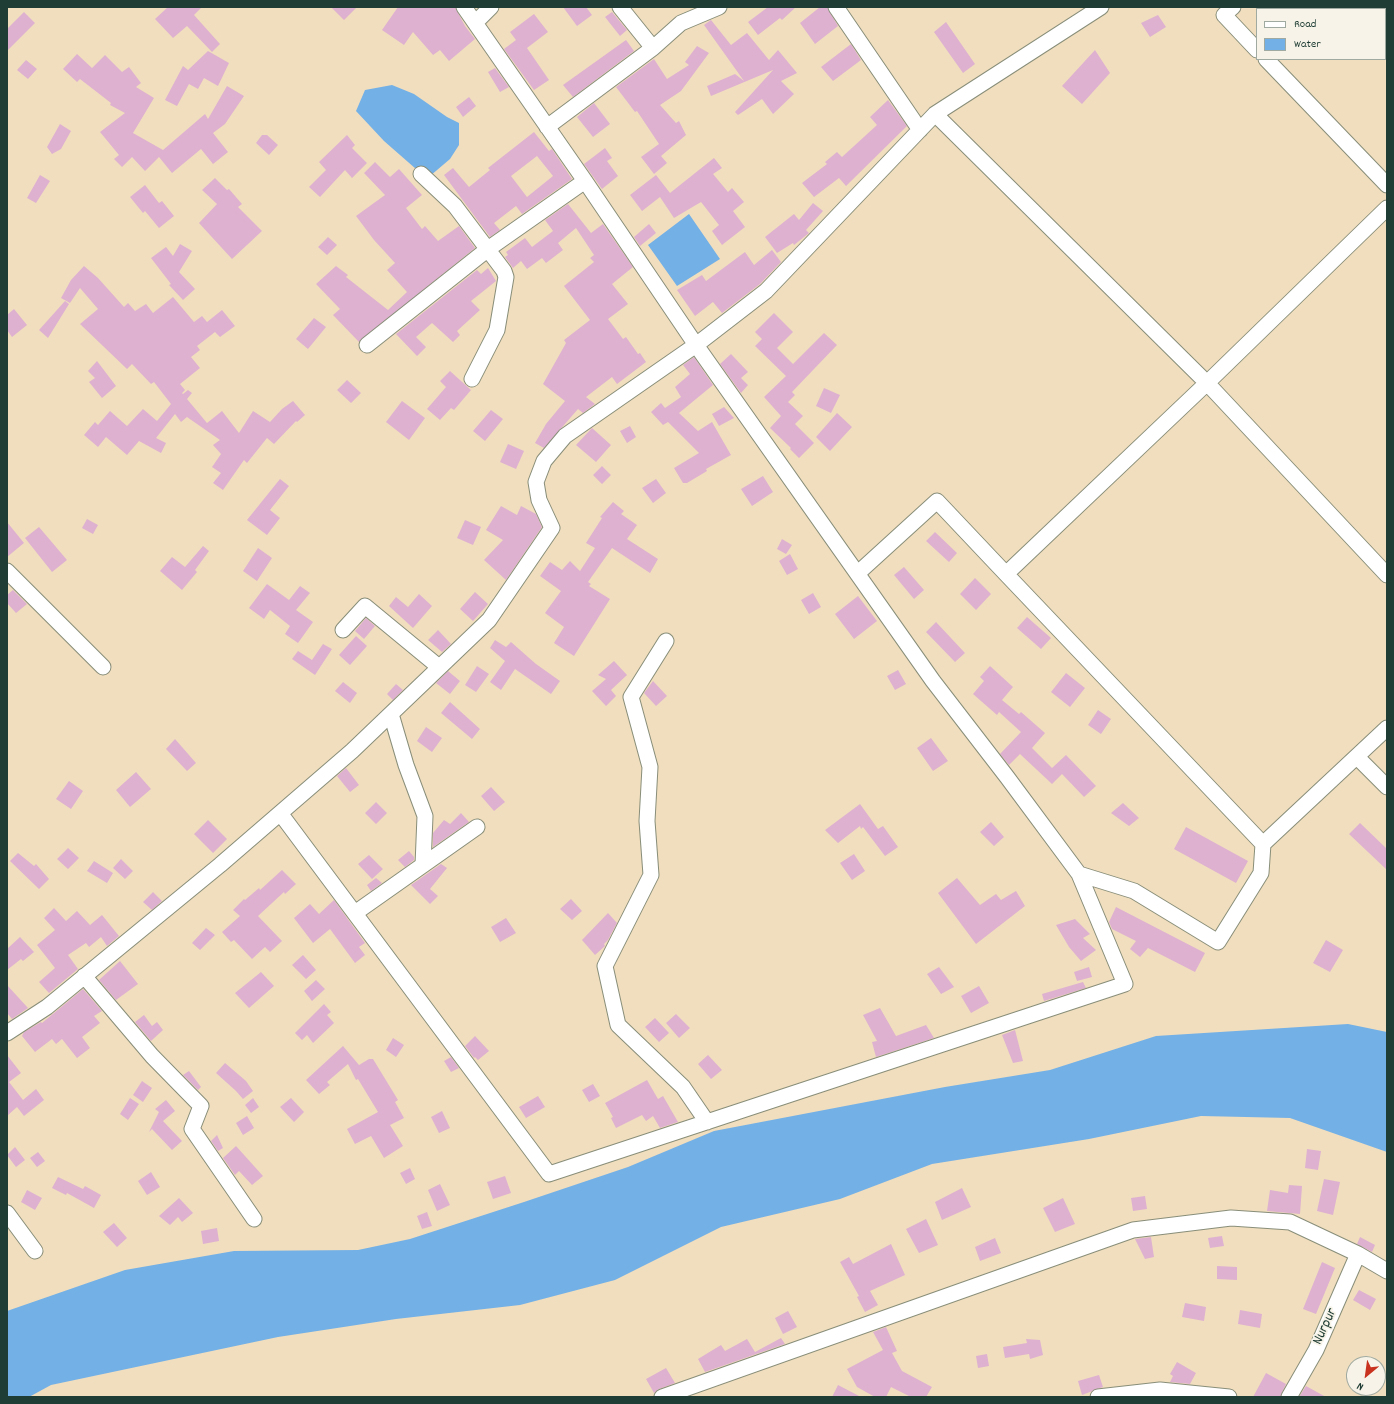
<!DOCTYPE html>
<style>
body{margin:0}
#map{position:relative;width:1394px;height:1404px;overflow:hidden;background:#f1debe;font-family:Dekko,sans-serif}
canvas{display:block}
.frame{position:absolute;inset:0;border:8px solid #1f3d34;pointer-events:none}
.legend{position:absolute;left:1256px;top:8px;width:130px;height:52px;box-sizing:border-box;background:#f7f3e8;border:1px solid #a1aaa0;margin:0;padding:5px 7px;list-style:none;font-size:12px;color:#1f3d34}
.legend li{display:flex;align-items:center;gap:8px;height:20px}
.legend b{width:20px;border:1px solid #a1aaa0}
.north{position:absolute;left:1346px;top:1356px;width:40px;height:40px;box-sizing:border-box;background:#f7f3e8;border:1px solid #a1aaa0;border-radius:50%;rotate:209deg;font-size:11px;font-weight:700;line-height:16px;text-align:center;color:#1f3d34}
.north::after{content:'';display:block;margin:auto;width:14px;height:18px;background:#c8321e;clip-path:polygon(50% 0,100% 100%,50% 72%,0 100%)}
</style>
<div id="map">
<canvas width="1394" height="1404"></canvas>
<div class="frame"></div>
<ul class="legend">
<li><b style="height:5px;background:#fff"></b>Road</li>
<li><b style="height:11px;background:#73b0e6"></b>Water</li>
</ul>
<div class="north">N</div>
</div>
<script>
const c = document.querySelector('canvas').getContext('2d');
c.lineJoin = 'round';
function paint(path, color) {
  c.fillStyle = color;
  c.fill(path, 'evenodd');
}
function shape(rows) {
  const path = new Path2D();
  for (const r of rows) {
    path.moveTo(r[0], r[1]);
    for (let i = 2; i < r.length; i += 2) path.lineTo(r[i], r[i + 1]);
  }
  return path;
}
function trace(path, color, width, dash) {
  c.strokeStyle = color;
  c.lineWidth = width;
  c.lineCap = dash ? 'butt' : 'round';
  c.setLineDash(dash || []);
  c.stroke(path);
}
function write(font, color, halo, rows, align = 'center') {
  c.font = font + ' Dekko,sans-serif';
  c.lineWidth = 3.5;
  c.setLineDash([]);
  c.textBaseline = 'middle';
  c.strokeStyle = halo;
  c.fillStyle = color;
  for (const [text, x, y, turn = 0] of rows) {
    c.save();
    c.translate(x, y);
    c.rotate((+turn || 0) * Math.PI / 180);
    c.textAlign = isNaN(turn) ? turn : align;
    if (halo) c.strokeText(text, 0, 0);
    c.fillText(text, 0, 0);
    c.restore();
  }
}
paint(shape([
 [392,85,414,94,447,117,459,123,459,145,450,159,430,176,416,169,384,141,356,111,365,90],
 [689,214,720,259,677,286,648,245],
 [1348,1024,1387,1032,1387,1152,1290,1118,1201,1116,1089,1139,932,1164,840,1199,721,1227,615,1280,520,1305,396,1319,278,1337,51,1385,29,1397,7,1397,7,1311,125,1270,234,1251,358,1250,410,1239,524,1202,628,1167,714,1131,945,1087,1050,1070,1156,1036]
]), '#73b0e6');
paint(shape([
 [168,7,202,7,194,15,220,44,212,52,187,26,173,38,155,19],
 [331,7,357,7,344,20],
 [398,7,455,7,465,26,475,39,449,61,440,50,433,55,413,32,404,45,382,30],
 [563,7,586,7,592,15,577,26],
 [768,7,796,7,782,20,780,18,758,35,748,22],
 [820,7,827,7,838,26,815,44,800,23],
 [24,12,35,23,7,51,7,29],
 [612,12,627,30,620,36,605,17],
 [534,14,548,32,527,48,549,80,534,90,504,49,516,40,510,32],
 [1158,15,1166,27,1150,37,1141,23],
 [711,20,731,45,747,33,769,60,778,50,797,73,781,81,794,94,773,114,762,99,738,115,735,112,773,70,711,96,707,86,735,74,744,81,704,25],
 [946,22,975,64,963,73,934,32],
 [626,40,634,51,573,97,563,85],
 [851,44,861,60,833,81,821,67],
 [697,46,709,53,681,91,660,105,676,123,679,121,686,135,661,156,667,163,654,174,641,157,659,144,637,111,635,112,616,87,654,59,667,79,689,65,685,62],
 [1095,50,1110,73,1082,104,1062,86],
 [208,51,229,63,218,86,204,78,198,89,189,84,177,106,165,100,183,66,188,70],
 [77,54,92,68,105,55,122,72,129,67,141,83,136,87,154,98,133,133,163,150,205,114,208,119,227,86,244,96,225,124,213,133,228,152,213,164,201,149,172,173,159,157,145,171,132,157,122,167,114,159,119,155,100,132,125,113,110,105,111,103,80,79,77,82,63,69],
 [26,60,37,69,28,79,17,70],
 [495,68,509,87,500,92,488,72],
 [469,97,476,106,463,117,456,107],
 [888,100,907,126,846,186,839,178,814,197,802,183,827,164,825,162,837,152,842,157,877,125,870,117],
 [594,103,610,124,593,137,577,117],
 [60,124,71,131,61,149,52,154,47,147],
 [534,132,549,151,552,149,572,179,522,214,516,206,494,223,500,230,490,237,444,175,453,168,469,187,490,170,488,168],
 [537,156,553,176,527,197,511,176],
 [262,135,267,135,278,145,269,155,256,143],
 [347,135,355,145,352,148,367,163,352,178,345,170,320,197,309,187,326,170,319,162],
 [605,148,612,158,607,161,618,176,602,189,584,164],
 [714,158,722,168,713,174,728,192,732,188,744,202,733,211,745,227,722,245,712,231,719,225,701,202,674,218,660,197,642,211,630,195,656,175,670,193],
 [375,162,390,177,399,169,422,195,406,208,422,229,425,226,438,241,459,226,475,248,359,342,333,315,340,309,316,284,336,266,348,275,346,277,388,310,407,292,387,270,395,263,374,240,356,216,385,195,364,173],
 [40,175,50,181,36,203,27,198],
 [215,178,227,190,229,189,242,204,238,207,262,231,232,259,199,223,217,204,202,190],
 [145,185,159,203,162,201,174,216,159,228,145,211,143,213,130,197],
 [813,203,823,211,806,230,809,233,794,245,793,243,777,253,765,237,794,214,799,220],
 [568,204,591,233,603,224,633,267,612,284,628,304,608,319,623,339,626,337,638,354,640,353,646,362,617,384,612,377,586,397,595,404,583,413,578,409,544,448,535,443,546,424,565,401,543,384,566,343,564,340,590,320,564,286,594,262,590,258,594,255,576,228,558,243,563,250,546,263,542,258,527,269,521,261,513,268,505,257,508,255,506,252,525,238,532,247,553,231,545,220],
 [649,224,656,233,640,246,634,237],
 [328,237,337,245,327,255,318,247],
 [180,244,192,251,179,272,195,289,183,300,169,285,171,284,151,258,166,247,173,256],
 [772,250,781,262,760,284,722,313,713,302,695,316,677,290,702,275,706,281,745,252,754,265],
 [84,266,98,278,124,307,128,303,135,311,146,304,153,313,173,297,194,322,202,316,207,322,222,310,235,326,220,337,215,332,197,346,200,350,191,357,200,368,180,384,185,390,182,393,183,394,188,390,192,393,187,399,207,423,222,411,239,433,253,411,270,422,282,409,293,401,305,415,297,422,296,421,274,444,267,438,247,463,244,460,223,490,213,483,221,473,212,467,221,454,213,445,220,440,187,417,181,422,175,414,156,438,166,443,161,453,139,441,127,455,106,437,98,447,84,435,95,422,98,425,110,411,127,426,143,409,157,421,171,404,154,382,151,384,132,364,127,369,80,324,98,309,80,288,70,303,61,298,71,280],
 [488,268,496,281,471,301,480,310,457,331,460,335,453,342,432,323,416,337,426,347,417,356,396,334,477,270,481,274],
 [65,301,69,304,48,338,39,330],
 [14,309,27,325,12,337,7,330,7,315],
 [774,313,793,332,777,348,793,364,824,333,837,345,792,392,795,395,788,402,803,416,795,424,814,443,799,458,790,449,791,448,770,428,781,416,764,397,786,376,755,346,762,339,755,332],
 [314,318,326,327,308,349,296,339],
 [731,354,748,372,741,378,748,385,741,393,720,364],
 [694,357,713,385,679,413,698,431,712,422,731,455,706,469,707,471,687,483,683,483,674,468,699,453,668,422,663,425,651,412,661,403,665,408,681,397,675,387,690,374,683,365],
 [97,361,116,386,102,398,89,382,95,378,88,371],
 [450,371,471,390,454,410,451,408,440,420,427,409,446,387,440,381],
 [347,380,361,393,351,403,337,390],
 [824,388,840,395,831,413,816,406],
 [402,401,425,418,409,440,386,422],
 [724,407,734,418,719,426,712,414],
 [491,410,503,419,485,441,473,431],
 [837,413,852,427,830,451,816,437],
 [630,426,636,437,627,443,620,431],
 [592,428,611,445,596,462,576,445],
 [508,444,524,451,516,469,500,462],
 [602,466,611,475,602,484,593,475],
 [763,476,773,492,752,506,741,489],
 [280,479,289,486,270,510,280,518,267,535,247,520],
 [656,479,666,493,653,503,642,488],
 [613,502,624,511,621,514,637,525,627,539,658,559,650,573,612,548,588,582,591,584,589,586,610,599,574,656,554,643,564,627,545,613,561,591,540,576,550,562,562,570,570,561,580,571,595,548,586,543,602,518,600,517],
 [501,506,517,515,521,506,536,514,542,527,506,580,484,560,503,540,486,530],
 [87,519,98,525,93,534,82,528],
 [465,520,481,527,473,545,457,538],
 [7,522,24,543,7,557],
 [39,527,67,560,52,572,25,538],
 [935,532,957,553,949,562,926,541],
 [782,539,792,545,786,554,777,549],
 [203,546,209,551,195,570,197,572,182,590,160,571,172,557,185,567],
 [258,548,272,558,257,581,243,571],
 [790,554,798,569,787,575,779,561],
 [904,567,924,590,914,599,894,575],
 [975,578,991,594,976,610,960,594],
 [267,584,289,600,300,586,310,593,296,610,313,622,298,643,285,634,290,626,270,610,264,619,249,608],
 [13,590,27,604,16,613,7,603,7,595],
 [475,592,488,604,473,621,460,609],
 [813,593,821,607,809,614,801,600],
 [419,594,432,606,413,628,389,606,396,597,408,607],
 [858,596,877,621,854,639,835,614],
 [1027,617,1051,638,1041,649,1017,628],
 [366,618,375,626,364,639,355,631],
 [936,622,965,653,955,662,926,632],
 [438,630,451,644,442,652,428,640],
 [356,636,367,646,350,665,339,655],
 [495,640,506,647,511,642,536,664,560,681,551,694,515,669,501,690,490,682,505,661,490,648],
 [323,644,332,649,315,675,292,659,298,651,312,660],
 [614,661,627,675,611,690,616,696,606,706,592,691,606,679,598,675],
 [477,666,489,674,476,692,465,685],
 [990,666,1013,687,1002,700,1019,714,1021,712,1045,733,1032,748,1052,768,1066,755,1096,786,1084,797,1062,774,1052,784,1020,754,1009,765,1000,754,1021,732,999,712,997,715,973,694,984,681,980,677],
 [898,670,906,684,895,690,887,676],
 [448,671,460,681,450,694,436,683],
 [1066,673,1085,688,1070,707,1051,692],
 [653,681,667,696,656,706,644,693],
 [343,682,357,693,350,703,335,691],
 [396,684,403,690,393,700,387,694],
 [450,702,480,729,472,739,441,713],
 [1098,710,1111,719,1101,734,1088,725],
 [426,727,442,738,432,752,417,741],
 [931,738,948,761,933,771,917,748],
 [175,739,196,763,187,771,166,749],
 [346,768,359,785,350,792,337,776],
 [136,772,151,789,130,807,116,790],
 [69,781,83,791,71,809,56,799],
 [491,787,505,802,494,811,481,796],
 [376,802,387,813,376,824,365,813],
 [1123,803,1139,818,1129,826,1111,813],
 [860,804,878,829,883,826,898,847,885,856,863,827,861,829,860,826,838,843,825,830],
 [461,813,469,822,433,847,433,833,444,820,450,824],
 [208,820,227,839,213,853,194,834],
 [991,822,1004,837,994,846,980,832],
 [1360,823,1387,849,1387,870,1349,834],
 [1186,827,1248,861,1236,883,1174,849],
 [68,848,79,858,68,869,57,859],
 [409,851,414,857,414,860,405,867,398,860],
 [18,853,34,866,36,864,49,879,39,889,10,861],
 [854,854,865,871,852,880,840,863],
 [369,855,383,869,372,879,358,864],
 [121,859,133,871,125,879,113,868],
 [94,861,113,873,107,883,87,871],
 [441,864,447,868,430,889,438,896,430,904,411,885],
 [282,870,296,884,285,894,284,892,258,916,282,941,270,952,265,947,252,959,234,940,231,942,222,932,240,916,233,910,244,899,245,900,259,888,260,890],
 [376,878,382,883,371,891,367,885],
 [957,878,980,905,996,894,1001,900,1016,891,1025,906,976,944,938,893],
 [153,892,162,901,152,910,143,902],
 [571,899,582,911,572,920,560,909],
 [334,900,365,943,359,947,365,955,355,963,330,929,313,943,294,918,310,904,319,914],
 [1116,907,1205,953,1195,972,1148,948,1140,957,1130,949,1136,941,1112,929,1109,922],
 [54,908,66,921,77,911,90,925,102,915,119,936,107,946,101,937,89,947,86,943,68,955,78,969,49,993,39,982,55,968,37,945,55,930,44,918],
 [608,913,617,923,608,940,604,944,605,946,595,955,582,940],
 [506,918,516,933,500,942,491,927],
 [1075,919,1090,934,1083,938,1096,950,1081,961,1069,947,1056,925],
 [206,928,215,935,200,950,192,943],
 [20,937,34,952,23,961,21,959,7,970,7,949],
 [1326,940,1343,950,1330,972,1313,963],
 [303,955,316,970,306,979,292,965],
 [120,961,138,984,116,1000,99,980],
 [939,967,954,987,941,994,927,974],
 [1089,967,1092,977,1077,981,1074,972],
 [261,972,274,986,249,1008,235,993],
 [316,980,325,989,312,1001,304,991],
 [1083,982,1086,988,1044,1001,1042,994],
 [7,985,28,1008,12,1019,7,1013],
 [979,986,989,1003,971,1013,961,996],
 [83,989,102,1011,94,1016,100,1023,82,1037,90,1048,77,1058,62,1039,56,1044,52,1039,35,1052,22,1036,24,1032,41,1022,42,1023],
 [324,1004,331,1012,327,1015,334,1023,313,1043,307,1035,302,1040,295,1033],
 [880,1008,896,1036,926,1025,934,1038,876,1057,872,1042,877,1041,863,1015],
 [676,1014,690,1028,679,1038,666,1023],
 [144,1015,152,1026,157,1022,163,1030,151,1041,135,1022],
 [655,1018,669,1033,659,1042,645,1027],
 [1015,1030,1023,1061,1013,1063,1002,1035],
 [475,1036,489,1051,478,1060,475,1057,474,1058,465,1046],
 [393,1038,404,1045,396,1057,386,1050],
 [343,1046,359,1065,369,1059,373,1059,398,1100,395,1102,404,1118,390,1125,403,1146,384,1158,371,1136,355,1144,347,1129,378,1112,358,1079,356,1080,348,1064,327,1082,330,1085,319,1094,306,1080],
 [7,1055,21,1073,9,1082,23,1100,36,1089,44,1100,24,1116,17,1107,7,1116],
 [708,1055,722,1070,711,1079,698,1064],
 [451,1057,459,1068,451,1072,444,1061],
 [225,1063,246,1081,253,1091,243,1099,236,1091,216,1073],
 [189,1071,201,1087,198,1090,183,1075],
 [647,1080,658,1099,663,1096,678,1122,660,1128,653,1116,646,1121,642,1115,616,1128,611,1118,613,1117,605,1103],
 [142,1081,152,1088,143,1102,133,1095],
 [593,1084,600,1096,589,1102,582,1090],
 [538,1096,545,1107,526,1118,519,1107],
 [130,1098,139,1104,128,1120,120,1114],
 [253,1098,259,1107,251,1113,245,1105],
 [291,1098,304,1112,294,1122,280,1107],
 [166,1100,175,1111,163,1121,182,1141,172,1150,152,1129,149,1132,159,1112,155,1109],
 [442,1111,450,1128,439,1133,431,1117],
 [247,1116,254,1128,243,1135,236,1123],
 [217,1135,223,1148,218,1151,211,1141],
 [236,1146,263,1176,252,1185,239,1171,235,1175,223,1158],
 [15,1147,25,1160,16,1167,7,1155],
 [1307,1149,1321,1151,1318,1170,1305,1168],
 [38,1152,45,1161,37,1167,30,1158],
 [410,1168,415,1179,406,1184,400,1173],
 [151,1172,160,1187,147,1195,138,1181],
 [505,1176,511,1193,493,1199,487,1182],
 [58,1177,83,1189,85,1186,101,1195,94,1208,67,1193,66,1195,52,1188],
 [1324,1179,1340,1182,1333,1215,1317,1211],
 [440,1184,450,1205,437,1211,428,1190],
 [1289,1185,1302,1186,1300,1214,1267,1211,1270,1190,1288,1193],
 [962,1188,971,1207,942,1220,935,1202],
 [27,1190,42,1198,35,1210,21,1202],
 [1145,1196,1147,1209,1133,1211,1131,1198],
 [179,1198,193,1213,182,1222,178,1217,170,1225,159,1216],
 [1063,1198,1075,1224,1055,1232,1043,1208],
 [427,1212,432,1226,422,1229,417,1216],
 [926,1219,938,1245,919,1253,906,1229],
 [114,1223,127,1238,117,1247,103,1232],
 [217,1228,219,1241,203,1244,201,1231],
 [1222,1236,1224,1246,1210,1248,1208,1238],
 [1151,1237,1154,1257,1145,1259,1135,1239],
 [1360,1237,1375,1245,1372,1252,1357,1244],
 [995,1238,1001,1253,980,1261,975,1247],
 [891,1244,905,1275,870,1291,878,1305,865,1312,857,1297,859,1296,840,1262,849,1257,853,1264],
 [1322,1262,1335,1268,1316,1314,1303,1309],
 [1217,1266,1237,1267,1237,1280,1217,1279],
 [1359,1290,1376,1299,1370,1310,1353,1300],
 [1185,1303,1206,1307,1204,1321,1182,1317],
 [1240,1310,1262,1314,1260,1328,1238,1324],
 [788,1311,797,1327,783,1334,775,1318],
 [886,1327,897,1351,892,1353,902,1371,932,1387,926,1397,911,1397,891,1387,886,1397,875,1397,857,1387,847,1369,883,1350,873,1332],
 [781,1338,785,1344,705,1372,698,1359,721,1345,725,1351,747,1339,755,1352],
 [1026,1339,1040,1340,1043,1355,1030,1359,1029,1354,1005,1358,1003,1347,1027,1343],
 [987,1354,989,1366,978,1368,976,1356],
 [1177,1362,1196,1373,1190,1384,1170,1382,1173,1376,1170,1374],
 [666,1368,675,1383,659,1389,654,1393,646,1379],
 [1266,1373,1286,1384,1280,1397,1253,1397],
 [1099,1375,1103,1387,1082,1395,1078,1381],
 [838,1385,861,1397,832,1397],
 [1306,1386,1326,1397,1299,1397]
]), '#deb1d0');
const street = shape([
 [464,7,585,181,696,345,933,681,1007,777,1079,874,1134,891,1218,942,1261,873,1263,844],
 [620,7,653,48],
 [836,7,920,130],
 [1233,7,1224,15,1257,50],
 [475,23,491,7],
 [1266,59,1387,185],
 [935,114,1207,383,1387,575],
 [547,127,653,48,681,23,719,7],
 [421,174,455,206,504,271,506,277,497,330,472,379],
 [1387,208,1207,383,1006,574,1263,844,1387,728],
 [367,345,488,249,585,181],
 [7,571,103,667],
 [858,573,937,501,1006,574],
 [343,630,365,606,439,667],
 [666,641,631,697,650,767,647,821,651,875,605,966,618,1025,683,1087,707,1122],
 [391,714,406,765,425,816,423,865],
 [1357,757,1387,787],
 [280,813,549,1174,1125,984,1079,874],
 [355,913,477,827],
 [84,976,152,1056,201,1106,192,1129,254,1219],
 [7,1033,47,1007,220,865,352,751,489,620,552,528,539,500,536,482,544,461,565,436,696,345,766,291,935,114,1101,7],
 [7,1213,35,1251],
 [662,1397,1133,1230,1231,1218,1290,1222,1358,1254,1387,1271],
 [1098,1397,1160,1390,1229,1397],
 [1289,1397,1316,1350,1358,1254]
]);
trace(street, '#888e79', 17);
trace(street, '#fff', 15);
write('15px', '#1f3d34', '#f7f3e8', [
 ["Nurpur",1326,1327,-65]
]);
</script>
